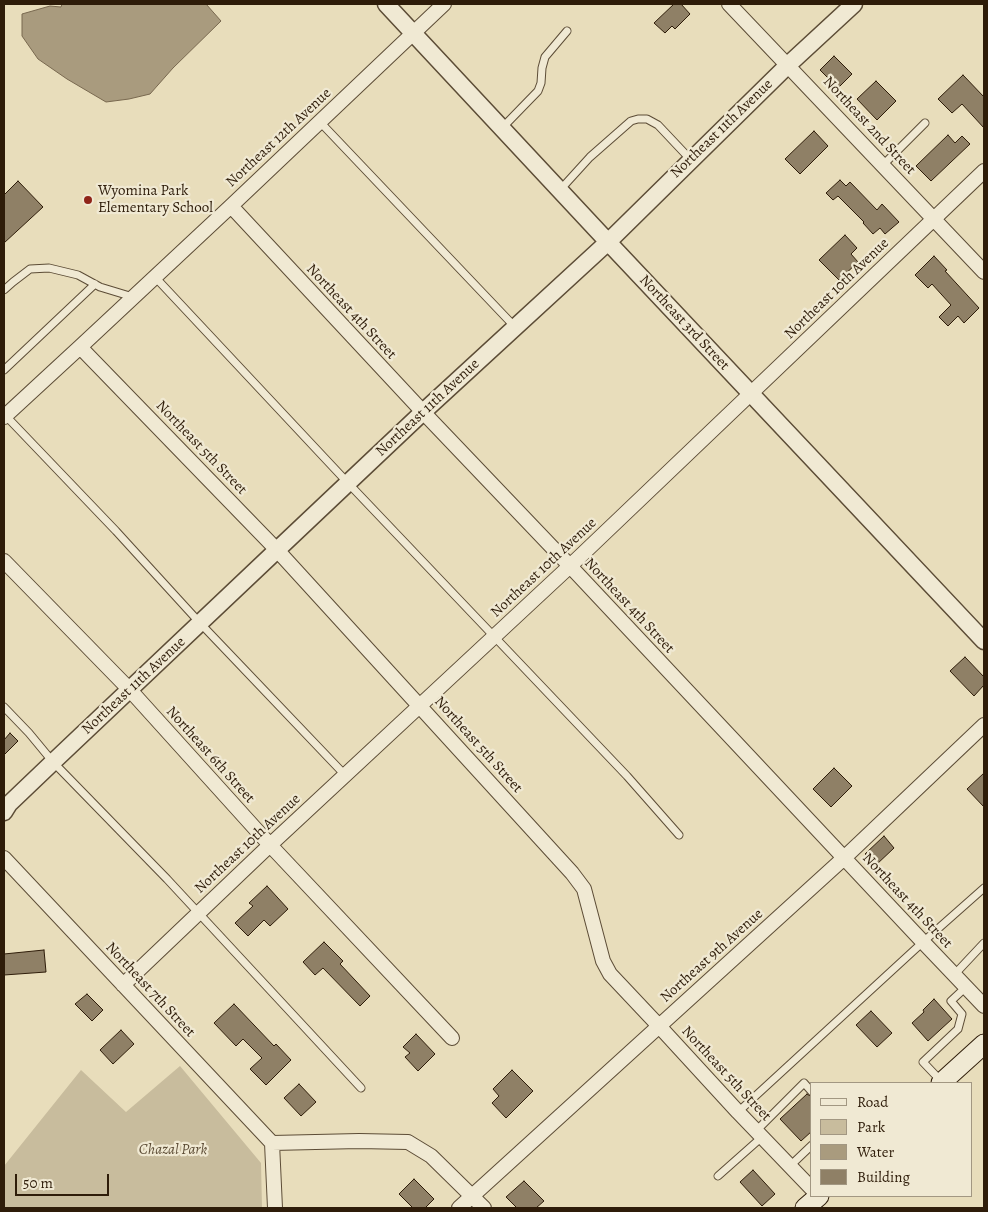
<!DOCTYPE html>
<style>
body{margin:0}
#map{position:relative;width:988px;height:1212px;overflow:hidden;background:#e8ddbb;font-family:Alegreya,serif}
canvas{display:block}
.frame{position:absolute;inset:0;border:5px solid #2e1c09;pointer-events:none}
.legend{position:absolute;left:810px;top:1082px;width:162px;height:115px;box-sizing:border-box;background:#f0e9d3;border:1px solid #a29782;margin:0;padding:6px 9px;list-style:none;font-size:15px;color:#2e1c09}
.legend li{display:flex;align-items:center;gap:10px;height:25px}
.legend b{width:25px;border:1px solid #a29782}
.scale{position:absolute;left:15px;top:1174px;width:94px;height:22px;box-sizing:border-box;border:2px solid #2e1c09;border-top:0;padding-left:6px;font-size:15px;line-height:18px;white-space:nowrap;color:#2e1c09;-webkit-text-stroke:4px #f0e9d3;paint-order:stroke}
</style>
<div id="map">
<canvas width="988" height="1212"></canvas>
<div class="frame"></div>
<ul class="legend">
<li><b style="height:6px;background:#f0e9d3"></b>Road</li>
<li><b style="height:14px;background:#c8bc9d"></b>Park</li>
<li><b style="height:14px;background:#a99b7e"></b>Water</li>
<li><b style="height:14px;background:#8f8066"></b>Building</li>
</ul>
<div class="scale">50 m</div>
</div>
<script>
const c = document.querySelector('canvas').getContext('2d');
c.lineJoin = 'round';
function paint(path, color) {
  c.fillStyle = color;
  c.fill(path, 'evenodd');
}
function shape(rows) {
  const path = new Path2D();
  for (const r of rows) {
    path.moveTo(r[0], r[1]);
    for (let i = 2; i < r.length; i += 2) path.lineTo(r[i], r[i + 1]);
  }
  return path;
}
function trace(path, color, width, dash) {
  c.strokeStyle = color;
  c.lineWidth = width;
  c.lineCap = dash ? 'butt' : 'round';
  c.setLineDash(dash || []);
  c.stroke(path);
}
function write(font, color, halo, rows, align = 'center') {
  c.font = font + ' Alegreya,serif';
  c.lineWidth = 4.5;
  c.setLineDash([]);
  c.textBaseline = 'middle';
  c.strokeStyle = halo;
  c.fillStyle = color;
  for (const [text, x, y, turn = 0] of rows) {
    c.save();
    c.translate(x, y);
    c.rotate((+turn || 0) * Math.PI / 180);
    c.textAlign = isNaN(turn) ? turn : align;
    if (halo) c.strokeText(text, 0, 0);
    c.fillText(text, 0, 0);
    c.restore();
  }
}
paint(shape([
 [180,1066,261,1163,262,1208,4,1208,4,1166,81,1070,126,1112]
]), '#c8bc9d');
const water = shape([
 [62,4,206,4,221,21,173,68,150,94,129,99,106,102,67,79,38,59,22,36,22,14,50,6,61,7,62,4]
]);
paint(water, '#a99b7e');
trace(water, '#78684f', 1);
const building = shape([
 [674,4,681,4,690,14,675,29,672,26,665,33,654,23,674,4],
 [834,56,852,74,838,88,820,70,834,56],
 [963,75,984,97,984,128,962,104,952,113,938,99,963,75],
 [876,81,896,101,877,120,857,99,876,81],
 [814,131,828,146,800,174,785,159,814,131],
 [948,135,955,143,962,136,970,144,931,181,916,166,948,135],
 [840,180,846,186,850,182,877,210,882,204,899,222,885,234,880,228,873,234,863,223,864,222,838,196,833,200,826,193,840,180],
 [18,181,43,207,4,243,4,195,18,181],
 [845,235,857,248,851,254,858,262,839,280,819,260,845,235],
 [934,256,947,270,945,271,979,308,964,323,958,316,948,326,939,317,951,305,932,284,928,288,915,275,934,256],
 [965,657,984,677,984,685,974,696,950,671,965,657],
 [10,733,18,741,4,755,4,740,10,733],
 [834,768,852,786,831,807,813,789,834,768],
 [984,773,984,807,967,789,984,773],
 [884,836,894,848,876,865,865,854,884,836],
 [267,886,288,909,270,926,264,920,248,936,235,923,253,906,249,903,267,886],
 [324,942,343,961,340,964,370,996,360,1006,323,968,315,975,303,962,324,942],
 [44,950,46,972,4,975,4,954,44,950],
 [87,994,103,1010,92,1021,75,1004,87,994],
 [934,999,952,1019,928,1041,912,1023,924,1012,923,1010,934,999],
 [234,1004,274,1046,276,1044,291,1060,266,1085,250,1069,262,1058,243,1039,236,1046,214,1023,234,1004],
 [871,1011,892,1033,877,1047,856,1025,871,1011],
 [121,1030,134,1044,113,1064,100,1050,121,1030],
 [416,1034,435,1054,418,1071,405,1057,410,1053,403,1047,416,1034],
 [512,1070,533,1091,506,1118,492,1103,499,1096,493,1089,512,1070],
 [299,1084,316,1102,301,1116,284,1098,299,1084],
 [807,1094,812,1097,812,1131,801,1141,780,1119,807,1094],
 [753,1170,775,1194,762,1206,740,1182,753,1170],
 [414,1179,434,1199,425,1208,413,1208,399,1194,414,1179],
 [524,1181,544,1201,536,1208,517,1208,506,1197,524,1181]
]);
paint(building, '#8f8066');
trace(building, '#2e1c09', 1);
const service = shape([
 [320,122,515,327],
 [502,128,538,91,541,83,542,68,545,57,567,31],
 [883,165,925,123],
 [560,190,590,157,631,121,638,119,647,119,658,125,691,160],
 [155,277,348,483,627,776,679,835],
 [4,290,13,282,30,269,49,268,78,275,100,287,133,297],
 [4,370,95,284],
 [5,415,116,531,200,623,345,775],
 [4,707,29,733,53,762,167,879,361,1088],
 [954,975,984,943],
 [942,1082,923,1062,958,1029,962,1014,951,1001,966,987],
 [738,1112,923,942,984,888],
 [756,1131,804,1083,812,1092],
 [790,1166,812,1145],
 [718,1176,762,1137]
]);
const minor = shape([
 [729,4,984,272],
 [231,206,423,412,570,566,923,942,984,1006],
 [80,347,277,550,572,873,584,889,603,961,610,974,659,1026,738,1112,812,1189],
 [4,417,80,347,231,206,444,4],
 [4,561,130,690,270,845,452,1038],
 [4,858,272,1143],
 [123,985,270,845,570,566,984,171],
 [272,1143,359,1141,408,1142,431,1156,484,1208],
 [272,1143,275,1208],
 [459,1208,844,858,984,725]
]);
const tertiary = shape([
 [386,4,608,242,984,641],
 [4,812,9,804,53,762,277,550,423,412,608,242,788,65,854,4]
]);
const secondary = shape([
 [941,1083,984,1044],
 [805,1208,819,1196]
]);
trace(service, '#5c4c36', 9);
trace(minor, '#5c4c36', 16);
trace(tertiary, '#5c4c36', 19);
trace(secondary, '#2e1c09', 21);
trace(service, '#f0e9d3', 7);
trace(minor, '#f0e9d3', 14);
trace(tertiary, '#f0e9d3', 16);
trace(secondary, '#f0e9d3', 19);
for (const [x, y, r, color] of [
 [88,200,5,"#8f2418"]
]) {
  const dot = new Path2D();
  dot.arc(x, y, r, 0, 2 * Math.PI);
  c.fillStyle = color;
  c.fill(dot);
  trace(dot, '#f0e9d3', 2);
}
write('15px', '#2e1c09', '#f0e9d3', [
 ["Northeast 2nd Street",869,126,47],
 ["Northeast 11th Avenue",722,129,-44],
 ["Northeast 12th Avenue",279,138,-43],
 ["Northeast 10th Avenue",837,289,-44],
 ["Northeast 4th Street",351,312,47],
 ["Northeast 3rd Street",684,323,47],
 ["Northeast 11th Avenue",428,408,-43],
 ["Northeast 5th Street",201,448,46],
 ["Northeast 10th Avenue",544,568,-43],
 ["Northeast 4th Street",629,606,47],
 ["Northeast 11th Avenue",134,686,-43],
 ["Northeast 5th Street",478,745,48],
 ["Northeast 6th Street",210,755,48],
 ["Northeast 10th Avenue",248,844,-43],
 ["Northeast 4th Street",907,901,47],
 ["Northeast 9th Avenue",712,956,-42],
 ["Northeast 7th Street",150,990,47],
 ["Northeast 5th Street",726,1074,47]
]);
write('15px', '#2e1c09', '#f0e9d3', [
 ["Wyomina Park",98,191],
 ["Elementary School",98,208]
], 'left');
write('italic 15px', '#5c4c35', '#f0e9d3', [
 ["Chazal Park",173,1150]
]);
</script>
